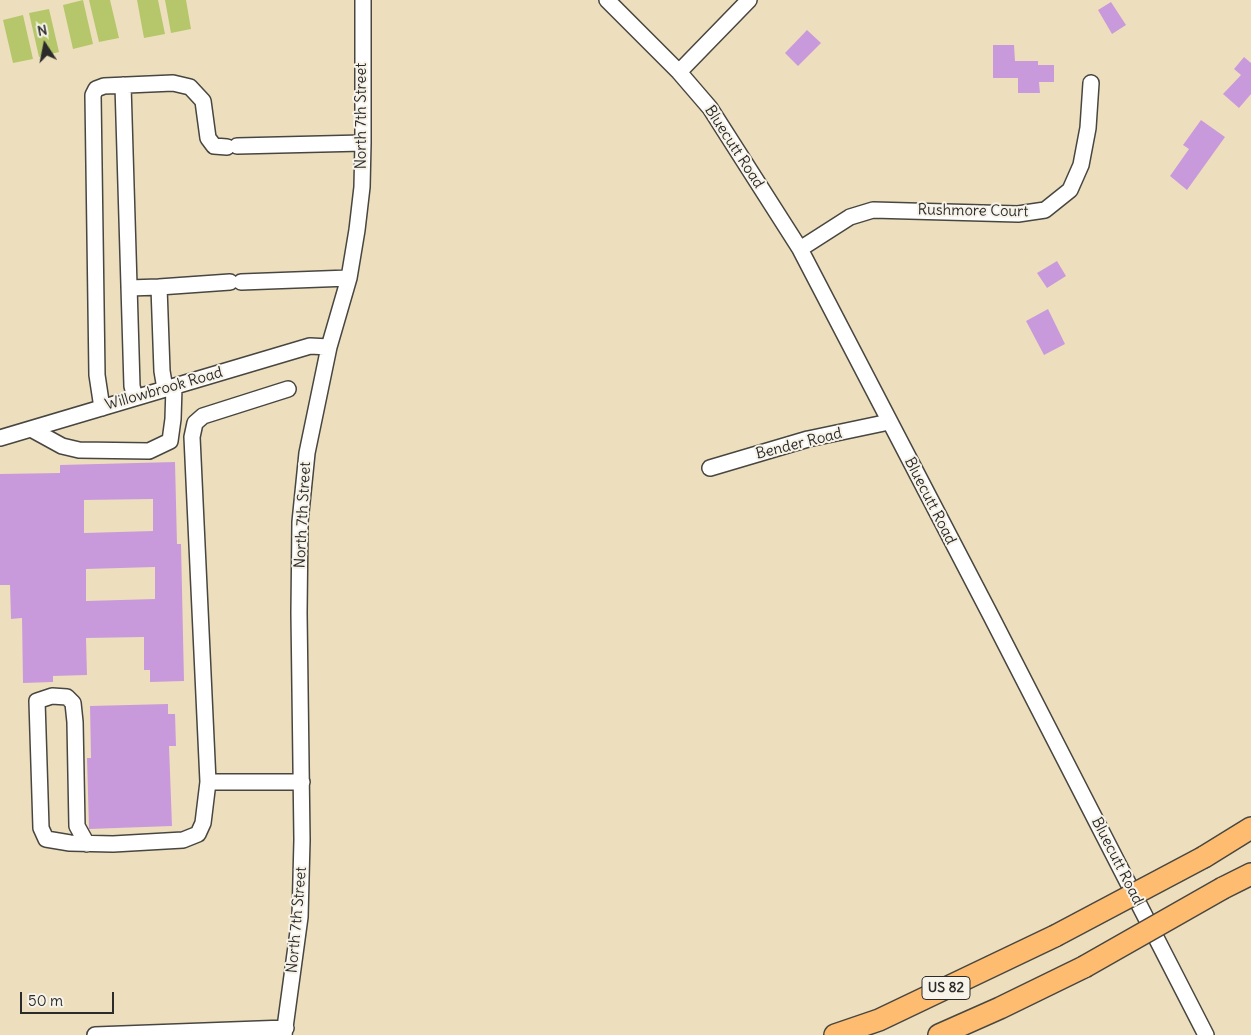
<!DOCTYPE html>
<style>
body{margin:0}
#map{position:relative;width:1251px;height:1035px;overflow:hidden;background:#eddfbd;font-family:Delius,sans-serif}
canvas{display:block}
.north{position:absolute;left:20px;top:20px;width:50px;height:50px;-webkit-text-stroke:4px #f7f3e8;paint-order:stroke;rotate:349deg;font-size:14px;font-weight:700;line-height:20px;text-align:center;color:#2b2b2b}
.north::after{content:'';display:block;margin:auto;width:18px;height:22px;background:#2b2b2b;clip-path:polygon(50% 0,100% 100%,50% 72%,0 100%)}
.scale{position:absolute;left:20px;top:992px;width:94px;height:22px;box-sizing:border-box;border:2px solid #2b2b2b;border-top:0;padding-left:6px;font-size:15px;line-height:18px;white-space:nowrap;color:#2b2b2b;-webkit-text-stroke:4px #f7f3e8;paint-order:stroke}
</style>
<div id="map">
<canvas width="1251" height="1035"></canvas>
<div class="north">N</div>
<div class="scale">50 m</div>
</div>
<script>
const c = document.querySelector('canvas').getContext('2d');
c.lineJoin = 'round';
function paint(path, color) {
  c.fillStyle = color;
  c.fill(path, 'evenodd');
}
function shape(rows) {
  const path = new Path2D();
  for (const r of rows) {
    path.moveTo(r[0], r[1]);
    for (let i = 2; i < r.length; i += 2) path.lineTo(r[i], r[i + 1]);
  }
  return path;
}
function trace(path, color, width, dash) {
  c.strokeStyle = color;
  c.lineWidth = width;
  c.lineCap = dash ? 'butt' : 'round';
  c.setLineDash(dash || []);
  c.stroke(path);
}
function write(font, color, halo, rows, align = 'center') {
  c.font = font + ' Delius,sans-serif';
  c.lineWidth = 4;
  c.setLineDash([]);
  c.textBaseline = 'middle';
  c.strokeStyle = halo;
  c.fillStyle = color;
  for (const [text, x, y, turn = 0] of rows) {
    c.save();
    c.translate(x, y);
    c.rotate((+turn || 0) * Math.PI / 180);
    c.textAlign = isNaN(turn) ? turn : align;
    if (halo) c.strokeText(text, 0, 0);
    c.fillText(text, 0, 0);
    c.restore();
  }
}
paint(shape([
 [83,0,93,44,73,49,63,5],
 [89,0,110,0,119,38,99,42],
 [137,0,158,0,165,34,144,38],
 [165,0,186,0,191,29,171,33],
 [49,9,59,52,39,57,29,13],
 [23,15,33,59,13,63,3,20]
]), '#b5c76a');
paint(shape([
 [1111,2,1126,25,1112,34,1098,10],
 [807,30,821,43,798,66,785,53],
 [993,45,1014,45,1015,61,1038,61,1038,65,1054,65,1054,82,1039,82,1040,93,1018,93,1018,78,993,78],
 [1244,57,1251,63,1251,94,1239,108,1223,94,1241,75,1234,69],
 [1201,120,1225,137,1187,190,1170,176,1189,149,1183,145],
 [1057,261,1066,276,1047,288,1037,273],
 [1048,309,1065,344,1044,355,1026,321],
 [175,462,177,544,181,544,184,681,150,682,150,670,144,670,144,637,86,638,87,675,53,676,53,682,23,683,22,618,11,619,10,585,0,585,0,474,60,473,60,465],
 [153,499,153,531,84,533,84,500],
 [155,567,155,599,86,601,86,569],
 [168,704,168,714,175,714,176,746,169,746,172,826,89,829,87,758,91,758,90,706]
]), '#c99adb');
const minor = shape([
 [607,0,679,72,710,108,800,249,991,616,1206,1035],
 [679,72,749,0],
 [123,85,132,386,135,398],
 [237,146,363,143],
 [800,249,850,217,873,210,1018,214,1045,210,1070,190,1081,165,1088,128,1091,83],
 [241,282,349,278],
 [159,287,230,282],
 [129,288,159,287,162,371,165,389],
 [102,408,97,375,93,95,96,89,104,86,173,83,190,87,203,101,208,138,214,146,227,147],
 [31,429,62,446,79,450,149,451,170,441,173,419,174,387],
 [0,438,310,346,329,347],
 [710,468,808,439,889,422],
 [208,782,302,782],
 [87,844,77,826,75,722,73,703,67,697,52,696,37,701,41,828,46,839,70,843,113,844,183,840,198,834,203,823,208,782,192,437,195,423,203,416,288,389],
 [95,1035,286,1028],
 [284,1035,300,917,302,840,299,613,300,522,307,453,329,347,349,278,357,230,362,187,363,143,363,0]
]);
const highway = shape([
 [1204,857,1251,828],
 [1223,888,1251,874],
 [835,1035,879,1020,1055,936],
 [939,1035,1000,1008,1084,967]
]);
trace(minor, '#484641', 18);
trace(highway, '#484641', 24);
trace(minor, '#fff', 15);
trace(highway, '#febc70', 21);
const highwayBridge = shape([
 [1055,936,1204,857],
 [1084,967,1223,888]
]);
trace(highwayBridge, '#484641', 24, []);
trace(highwayBridge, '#febc70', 21);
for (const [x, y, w] of [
 [946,988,48]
]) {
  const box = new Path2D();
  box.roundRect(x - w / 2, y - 11.5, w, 23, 4);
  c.fillStyle = '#f7f3e8';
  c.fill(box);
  trace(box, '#2b2b2b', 1);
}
write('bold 14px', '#2b2b2b', null, [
 ["US 82",946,988]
]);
write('15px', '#2b2b2b', '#f7f3e8', [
 ["North 7th Street",362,116,-90],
 ["Bluecutt Road",734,147,57],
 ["Rushmore Court",973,211,1],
 ["Willowbrook Road",164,389,-16],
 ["Bender Road",799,444,-14],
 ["Bluecutt Road",930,501,63],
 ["North 7th Street",303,515,-87],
 ["Bluecutt Road",1117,861,63],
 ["North 7th Street",297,920,-85]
]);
</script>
